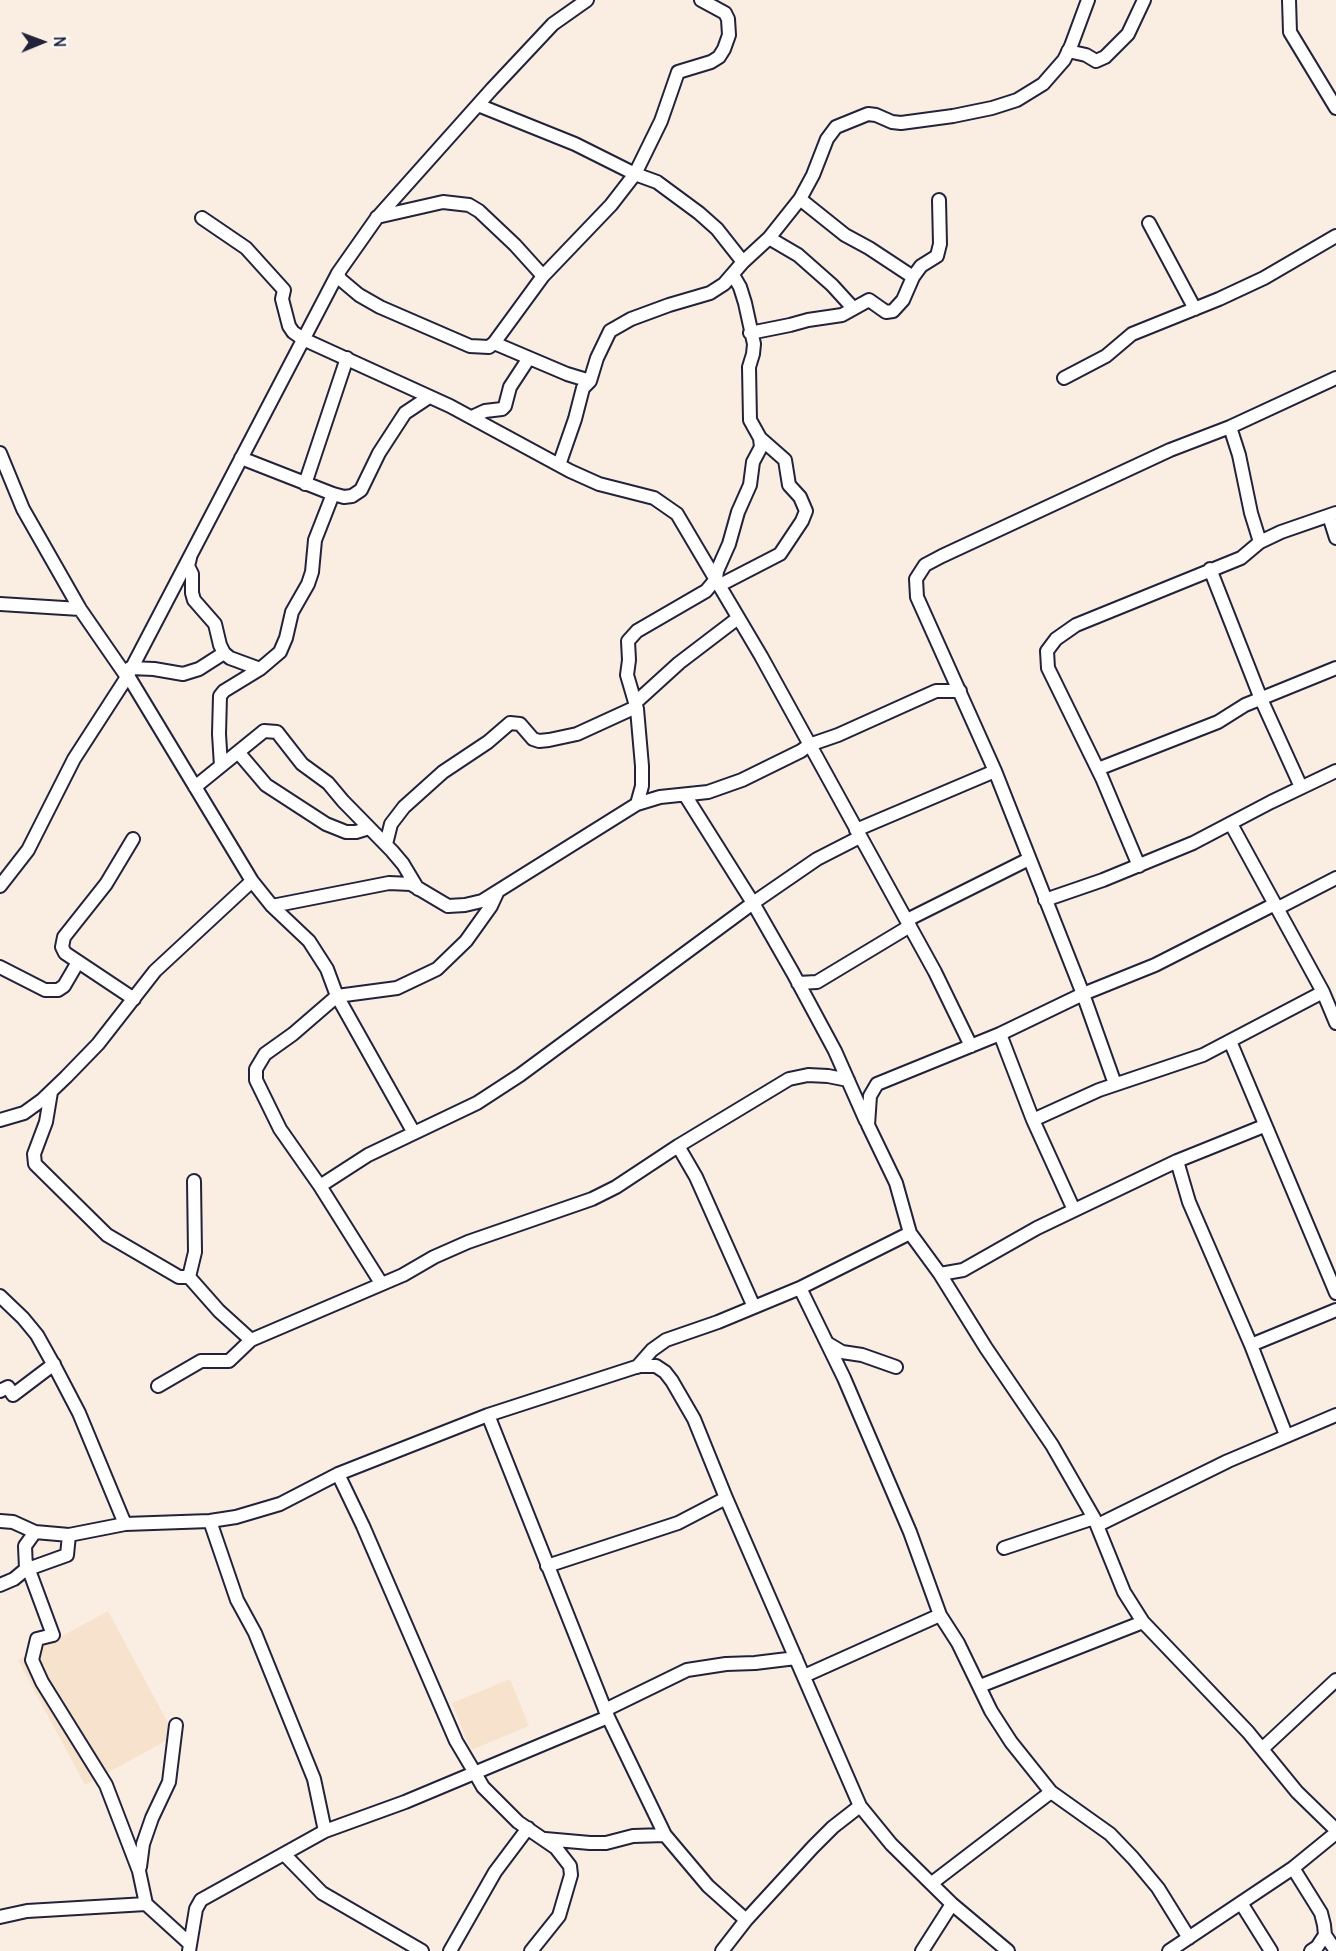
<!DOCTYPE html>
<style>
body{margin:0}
#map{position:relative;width:1336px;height:1951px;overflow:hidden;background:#faeee2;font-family:Delius,sans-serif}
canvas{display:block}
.north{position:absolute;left:12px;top:12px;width:60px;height:60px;-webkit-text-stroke:4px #fff;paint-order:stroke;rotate:89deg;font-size:16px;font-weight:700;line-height:24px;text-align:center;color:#22223b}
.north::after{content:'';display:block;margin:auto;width:21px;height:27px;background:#22223b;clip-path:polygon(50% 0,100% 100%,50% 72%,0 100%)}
</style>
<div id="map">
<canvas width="1336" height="1951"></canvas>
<div class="north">N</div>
</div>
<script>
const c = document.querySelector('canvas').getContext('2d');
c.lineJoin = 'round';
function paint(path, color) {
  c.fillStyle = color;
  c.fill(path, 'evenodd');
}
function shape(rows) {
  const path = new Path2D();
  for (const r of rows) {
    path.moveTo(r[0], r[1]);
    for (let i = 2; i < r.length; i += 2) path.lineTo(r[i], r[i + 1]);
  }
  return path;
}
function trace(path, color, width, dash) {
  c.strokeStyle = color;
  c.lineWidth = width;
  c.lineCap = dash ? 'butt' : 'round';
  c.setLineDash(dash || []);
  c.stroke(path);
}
paint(shape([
 [108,1611,175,1736,85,1785,18,1660],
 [510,1679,529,1726,471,1750,452,1703]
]), '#f7e2ce');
const minor = shape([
 [1289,0,1290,32,1336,108],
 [1068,51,1086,55,1096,61,1105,57,1128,34,1144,0],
 [478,105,575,144,635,174,657,182,699,213,717,229,743,262],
 [800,199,845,235,869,248,913,277],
 [377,217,443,202,469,205,479,211,515,245,543,276],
 [202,218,246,248,284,290,282,299,289,326,293,332,303,339,450,406,570,471,599,484,654,498,677,514,761,656,935,972,971,1046],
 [1149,223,1195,309],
 [769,238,798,255,832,285,853,308],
 [338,273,340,279,359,295,380,307,470,346,489,347,494,343,543,276,611,205,635,174,661,121,678,72,711,62,719,57,724,49,729,35,728,19,725,13,701,0],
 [750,333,790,325,808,320,842,315,869,300,886,312,893,311,903,300,913,277,921,266,937,256,940,244,939,200],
 [494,343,567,374,590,381],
 [1064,378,1106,356,1132,334,1219,299,1264,278,1336,236],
 [472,417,485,411,502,409,505,406,510,387,529,358],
 [1230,427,1239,455,1251,513,1260,542],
 [0,453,23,509,80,609,127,677],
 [241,458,333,494,344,497,352,496,361,490,379,453,405,413,429,397],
 [559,465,575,419,583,388,590,381,597,358,610,331,631,319,669,305,710,293,724,284,743,262,769,238,800,199,813,175,827,139,836,127,868,114,876,115,892,122,901,123,953,116,992,108,1017,100,1043,84,1064,60,1071,46,1088,0],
 [305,484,347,358],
 [1329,516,1336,538],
 [190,558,188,566,192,574,192,593,194,600,215,624,220,645,224,653,230,658,260,669],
 [1210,569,1261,699,1301,787],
 [720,585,780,554,802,521,806,511,800,497,789,485,785,460,760,438,750,420,749,367,753,354,754,344,745,303,740,287,733,275],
 [0,604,80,609],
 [130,668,154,669,183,674,199,669,224,653],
 [127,674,252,881,272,906,309,941,327,969,337,996,414,1133],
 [635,703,679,663,738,618],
 [238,752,266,785,326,824,346,832,356,832,369,828],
 [221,766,219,734,220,696,224,691,260,669,280,652,286,638,292,612,308,584,312,572,315,540,333,494],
 [1098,769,1218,722,1245,705,1336,668],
 [195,787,264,731,277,732,302,764,328,783,343,801,392,851,403,864,418,889],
 [685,795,753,903,793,973,835,1051,866,1121],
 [637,804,642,786,642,766,637,709,627,675,629,660,628,641,637,631,706,591,716,579,717,571,729,544,738,512,750,485,753,462,761,447,760,438],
 [1231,824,1323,992,1336,1023],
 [856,830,995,771],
 [133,839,106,884,64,937,62,947,65,953,134,999],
 [386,844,391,824,404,807,443,772,488,742,510,723,520,724,533,739,539,741,549,740,577,734,636,707],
 [1139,866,1102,778,1048,668,1047,651,1056,639,1076,625,1241,558,1260,542,1281,532,1336,513],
 [0,886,28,850,74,759,127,677,338,273,376,219,492,89,553,24,587,0],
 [1045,900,1103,880,1193,843,1271,802,1336,771],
 [1275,904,1155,965,1083,994,1000,1034,877,1084,870,1096,868,1125,896,1183,910,1233,940,1274,986,1348,1052,1445,1094,1518,1124,1592,1143,1622,1248,1732,1297,1792,1336,1830],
 [272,906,389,883,411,884,448,906,465,905,482,901,637,804,660,797,708,792,742,780,801,751,809,745,838,735,918,699,936,691,960,691],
 [1278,908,1336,878],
 [907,920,1029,859],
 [0,967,45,990,58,990,64,986,78,962],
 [798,983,817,982,910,926],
 [1000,1034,1033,1120,1074,1210],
 [1230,1041,1336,1293],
 [1115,1084,1083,994,995,771,917,597,916,579,925,565,942,556,1170,450,1230,427,1336,378],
 [51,1092,46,1122,34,1154,35,1164,107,1235,179,1277,189,1277,219,1311,251,1340],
 [0,1120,24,1113,42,1100,66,1077,98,1044,155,971,252,881],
 [1033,1120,1099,1090,1203,1055,1323,992],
 [678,1146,696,1177,754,1307],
 [1177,1161,1189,1202,1251,1345,1286,1435],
 [320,1186,368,1155,477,1103,520,1075,753,903,817,859,860,837],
 [940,1274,963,1270,1037,1228,1177,1161,1264,1126],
 [189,1277,195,1252,194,1181],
 [381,1283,320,1186,280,1129,256,1080,256,1069,265,1054,293,1034,337,996,397,988,437,969,466,941,491,906,497,893],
 [800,1288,844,1378,910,1532,940,1615,958,1643,991,1711,1011,1742,1051,1792,1110,1834,1133,1858,1158,1888,1189,1938],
 [0,1296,23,1318,37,1335,56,1369,79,1413,125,1524],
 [827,1343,842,1352,862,1355,896,1367],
 [1251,1345,1336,1310],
 [637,1367,652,1350,666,1340,718,1322,800,1288,910,1233],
 [158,1386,201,1361,229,1361,251,1340,403,1275,434,1257,468,1242,592,1199,616,1187,678,1146,789,1079,808,1075,828,1076,848,1080],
 [0,1391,8,1387,13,1395,54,1364],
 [338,1474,363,1526,456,1741,475,1773,483,1787,518,1822,556,1848,570,1866,571,1875,559,1916,531,1951],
 [0,1521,13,1522,35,1532,69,1535,125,1524,210,1521,236,1517,280,1504,338,1474,488,1415,639,1366,656,1366,665,1372,672,1381,694,1419,726,1498,860,1806,891,1844,952,1904,1008,1951],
 [210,1521,237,1600,255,1633,314,1779,325,1831],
 [1098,1525,1228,1461,1336,1415],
 [1004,1548,1094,1518],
 [26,1562,53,1635,37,1639,32,1660,42,1682,106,1785,139,1871,146,1904],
 [547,1566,678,1523,726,1498],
 [28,1569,67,1555,69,1535],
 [0,1585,14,1579,26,1569,25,1546,35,1532],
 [804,1676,940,1615],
 [980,1686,1143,1622],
 [605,1710,687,1670,726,1664,755,1663,796,1658],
 [608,1717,665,1835,708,1886,746,1920],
 [1262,1749,1336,1680],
 [545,1839,590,1843,606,1843,633,1836,665,1835],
 [284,1854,322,1893,422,1951],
 [140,1867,143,1844,152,1818,169,1782,176,1725],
 [1293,1868,1321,1913,1324,1925,1325,1935,1317,1947,1311,1951],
 [932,1883,1051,1792],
 [1241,1903,1271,1951],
 [0,1917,27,1911,146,1904,190,1944],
 [1325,1935,1336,1951],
 [189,1951,196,1909,201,1900,325,1831,405,1802,608,1717,488,1415],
 [450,1951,495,1872,528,1828],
 [722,1951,746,1920,813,1847,833,1827,860,1806],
 [922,1951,952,1904],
 [1169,1951,1293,1868,1336,1833]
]);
trace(minor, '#22223b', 16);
trace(minor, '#fff', 12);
</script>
